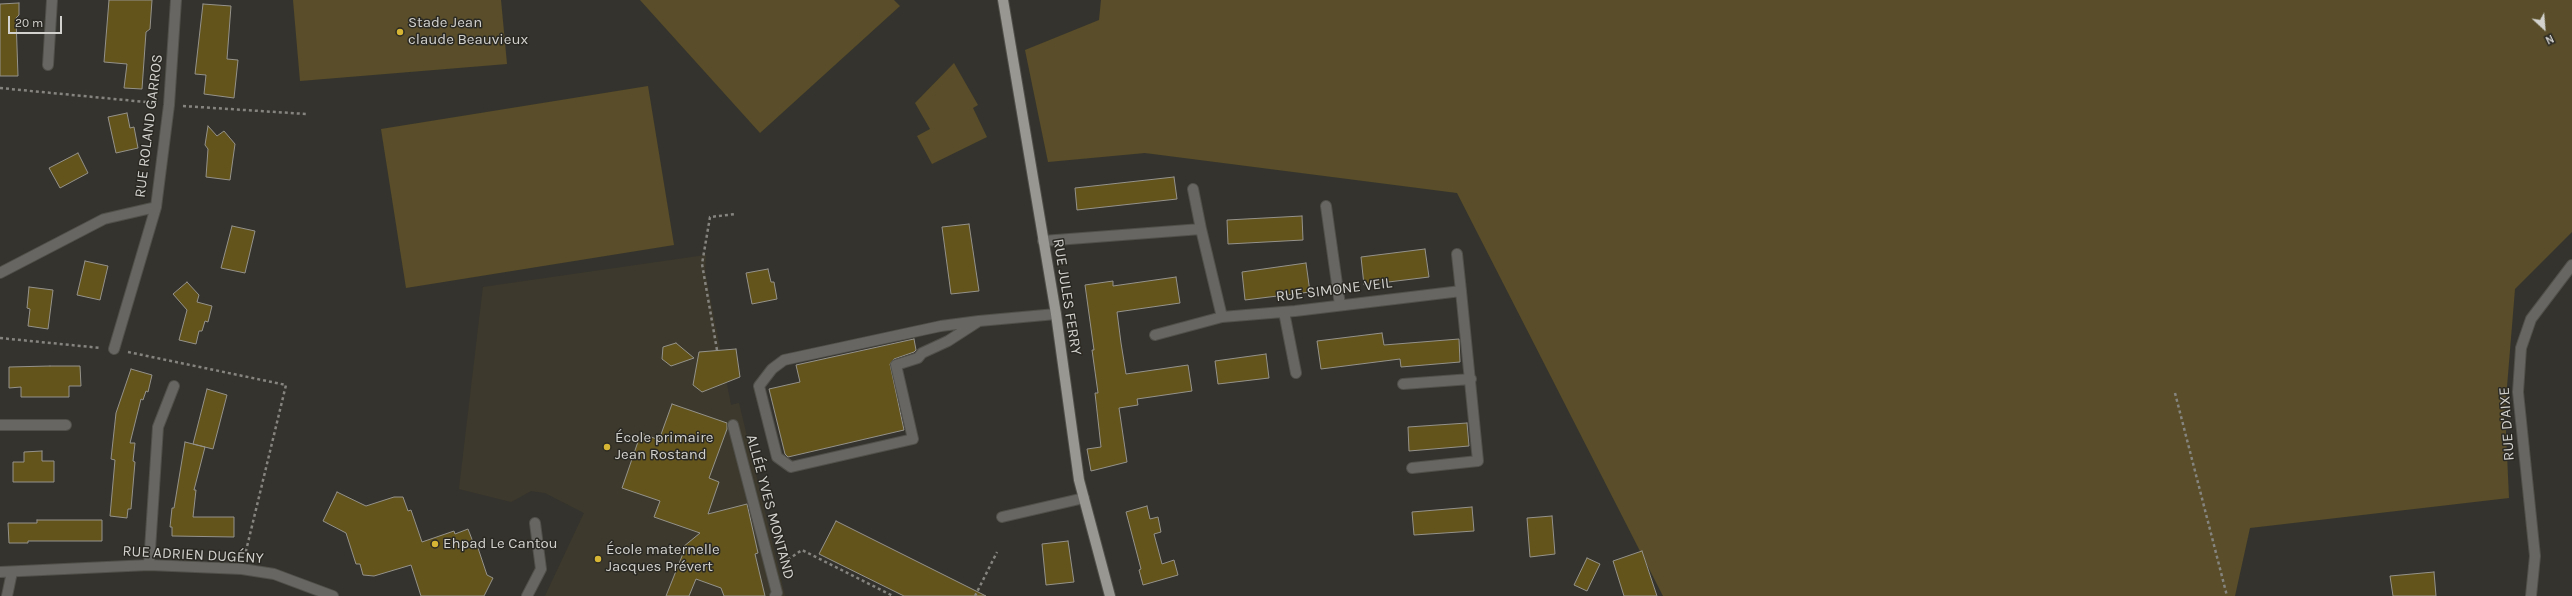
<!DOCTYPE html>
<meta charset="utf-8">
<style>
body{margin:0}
#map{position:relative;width:2572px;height:596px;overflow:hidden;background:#35332d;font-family:Karla,sans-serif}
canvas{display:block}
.north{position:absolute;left:2524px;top:8px;width:40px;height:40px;-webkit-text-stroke:3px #2b2923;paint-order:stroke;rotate:154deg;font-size:11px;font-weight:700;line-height:16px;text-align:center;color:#d3d2ce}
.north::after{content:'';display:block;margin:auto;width:14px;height:18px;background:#d3d2ce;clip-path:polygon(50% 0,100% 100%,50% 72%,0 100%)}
.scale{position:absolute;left:8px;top:16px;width:54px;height:18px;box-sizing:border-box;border:2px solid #d3d2ce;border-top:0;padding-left:5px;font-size:12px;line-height:14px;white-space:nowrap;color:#d3d2ce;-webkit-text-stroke:3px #2b2923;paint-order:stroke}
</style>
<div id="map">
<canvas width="2572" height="596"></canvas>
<div class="north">N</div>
<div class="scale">20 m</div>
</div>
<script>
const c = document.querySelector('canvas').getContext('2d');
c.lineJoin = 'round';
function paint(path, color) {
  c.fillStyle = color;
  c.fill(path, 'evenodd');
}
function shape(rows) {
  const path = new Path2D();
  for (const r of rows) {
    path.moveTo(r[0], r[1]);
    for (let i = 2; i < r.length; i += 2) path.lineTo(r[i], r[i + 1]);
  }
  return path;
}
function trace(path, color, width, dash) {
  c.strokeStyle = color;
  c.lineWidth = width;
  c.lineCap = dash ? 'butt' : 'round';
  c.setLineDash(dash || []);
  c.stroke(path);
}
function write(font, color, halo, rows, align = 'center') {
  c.font = font + ' Karla,sans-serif';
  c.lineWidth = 3;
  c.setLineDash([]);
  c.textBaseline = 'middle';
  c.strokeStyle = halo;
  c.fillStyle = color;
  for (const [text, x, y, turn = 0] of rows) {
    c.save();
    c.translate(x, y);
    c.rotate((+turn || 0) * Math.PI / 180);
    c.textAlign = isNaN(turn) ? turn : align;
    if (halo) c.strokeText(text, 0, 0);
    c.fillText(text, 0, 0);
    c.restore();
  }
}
paint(shape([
 [706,255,705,271,731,405,739,403,785,596,545,596,584,513,545,493,531,491,511,502,459,489,483,287]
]), '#3d3a2d');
paint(shape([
 [293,0,501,0,507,64,300,81],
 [640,0,894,0,900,6,760,133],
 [1101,0,2572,0,2572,232,2515,289,2505,411,2509,498,2250,528,2235,596,1663,596,1457,193,1145,153,1048,162,1025,50,1099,20],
 [954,63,978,105,973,108,987,137,932,164,917,136,930,129,915,103],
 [648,86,674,245,406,288,381,129]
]), '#594e29');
const building = shape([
 [109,0,152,0,150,29,146,32,142,89,124,88,127,64,104,62,109,0],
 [19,3,19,15,16,18,18,76,0,76,0,4,19,3],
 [203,4,231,6,227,59,238,60,234,98,204,94,206,75,195,74,203,4],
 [127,113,130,128,134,127,138,148,116,153,108,117,127,113],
 [208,126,217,136,224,131,235,144,230,180,206,177,208,149,205,145,208,126],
 [78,153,88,173,60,188,49,168,78,153],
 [1174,177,1177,199,1077,210,1075,188,1174,177],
 [1302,216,1303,240,1228,244,1227,220,1302,216],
 [969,224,979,291,951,294,942,227,969,224],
 [232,226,255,231,245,273,221,268,232,226],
 [1425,249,1429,277,1364,285,1361,257,1425,249],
 [85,261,108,266,100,300,77,295,85,261],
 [1306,263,1310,292,1245,300,1242,272,1306,263],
 [768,269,771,282,774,282,777,299,752,304,746,273,768,269],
 [1176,277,1180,303,1117,312,1121,343,1126,374,1188,365,1192,391,1137,399,1138,405,1119,408,1127,462,1091,471,1087,449,1101,447,1095,393,1098,393,1092,350,1094,350,1085,285,1113,281,1113,286,1176,277],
 [187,282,199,295,197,302,212,306,208,322,205,321,202,331,199,331,196,344,179,340,187,310,173,294,187,282],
 [29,287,53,290,48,329,28,326,30,309,27,308,29,287],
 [1382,333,1384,345,1459,339,1460,362,1401,367,1400,359,1321,369,1317,341,1382,333],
 [914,339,916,350,914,352,894,359,890,364,904,430,788,457,785,454,769,389,800,382,796,365,914,339],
 [676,343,694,358,671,366,662,359,663,347,676,343],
 [736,349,740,377,702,392,693,385,699,352,736,349],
 [1266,354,1269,378,1218,384,1215,361,1266,354],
 [50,366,80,366,81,386,69,386,69,397,21,397,21,387,9,388,9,367,50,366],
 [131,369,152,375,148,392,146,391,143,400,141,399,130,443,135,443,133,461,135,462,131,509,128,509,127,518,110,516,115,460,111,459,116,413,131,369],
 [207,389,227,395,213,449,193,444,207,389],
 [672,404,727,423,727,429,709,478,719,482,708,514,747,504,758,553,755,554,765,596,724,596,721,588,696,579,689,596,666,596,684,551,683,547,700,533,654,517,660,501,622,488,641,433,659,440,672,404],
 [1467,423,1469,446,1409,451,1408,427,1467,423],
 [185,442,205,447,194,490,196,490,193,517,234,517,234,537,172,536,172,527,170,527,172,508,174,508,185,442],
 [42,451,42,461,54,461,54,482,13,482,13,462,24,462,24,452,42,451],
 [337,492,366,506,394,497,403,497,408,511,411,510,422,542,454,531,455,534,468,529,473,542,476,542,487,575,493,578,484,596,421,596,411,565,374,576,363,575,360,564,356,564,346,533,323,521,337,492],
 [1147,506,1150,519,1158,517,1161,532,1154,534,1162,564,1174,560,1178,575,1143,585,1139,570,1141,569,1126,512,1147,506],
 [1472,507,1474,531,1414,535,1412,512,1472,507],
 [1552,516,1555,554,1530,557,1527,518,1552,516],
 [37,520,102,520,102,541,28,541,28,543,9,543,8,523,37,523,37,520],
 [836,521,986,596,904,596,819,554,836,521],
 [1068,541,1074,582,1046,585,1042,544,1068,541],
 [1642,551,1657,596,1624,596,1613,561,1642,551],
 [1587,558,1600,564,1587,591,1574,585,1587,558],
 [2434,572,2436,596,2393,596,2390,576,2434,572]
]);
paint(building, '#63541c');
trace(building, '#94928b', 1);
const minor = shape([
 [48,65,52,0],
 [1193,189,1201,229],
 [1326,206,1340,305],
 [1043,241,1201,229,1222,317,1295,311,1461,291,1478,461,1412,468],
 [1457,254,1461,291],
 [0,273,104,219,156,207,169,105,176,0],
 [1284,312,1296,373],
 [979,321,948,341,922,353,918,358,896,365,913,439,791,467,777,457,759,386,772,369,784,360,941,326,979,321,1056,314],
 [1155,335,1222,317],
 [114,349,156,207],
 [1403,384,1471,379],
 [0,425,66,425],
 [733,425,777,593,775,596],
 [1002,517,1084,498],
 [149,565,158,427,174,386],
 [0,572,149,565,242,569,274,574,333,596],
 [7,596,12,572],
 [527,596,541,569,535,523],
 [2531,596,2535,556,2518,392,2521,348,2531,319,2572,265]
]);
const major = shape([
 [1003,0,1056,314,1079,480,1110,596]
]);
trace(minor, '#51504a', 12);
trace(major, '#51504a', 12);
trace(shape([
 [0,88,156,103],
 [183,106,306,114],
 [0,338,101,348],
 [717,350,702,264,710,217,736,214],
 [128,352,286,385,245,555],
 [2175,393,2227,596],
 [783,563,802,550,893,596],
 [975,596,997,552]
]), '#86847f', 2.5, [3, 3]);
trace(minor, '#676663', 10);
trace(major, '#999791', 10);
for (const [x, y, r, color] of [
 [400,32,4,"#d6b534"],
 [607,447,4,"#d6b534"],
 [435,544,4,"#d6b534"],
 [598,559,4,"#d6b534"]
]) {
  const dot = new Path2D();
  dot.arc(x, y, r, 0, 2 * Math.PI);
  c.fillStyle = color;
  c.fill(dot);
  trace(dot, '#2b2923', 1.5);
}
write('15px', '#d3d2ce', '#2b2923', [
 ["Stade Jean",408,23],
 ["claude Beauvieux",408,40],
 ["École primaire",615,438],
 ["Jean Rostand",615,455],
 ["Ehpad Le Cantou",443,544],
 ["École maternelle",606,550],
 ["Jacques Prévert",606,567]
], 'left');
write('15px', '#d3d2ce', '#2b2923', [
 ["RUE ROLAND GARROS",149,126,-83],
 ["RUE SIMONE VEIL",1334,290,-7],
 ["RUE JULES FERRY",1067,297,81],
 ["RUE D'AIXE",2507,424,-94],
 ["ALLÉE YVES MONTAND",770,507,75],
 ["RUE ADRIEN DUGÉNY",193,555,3]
]);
</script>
